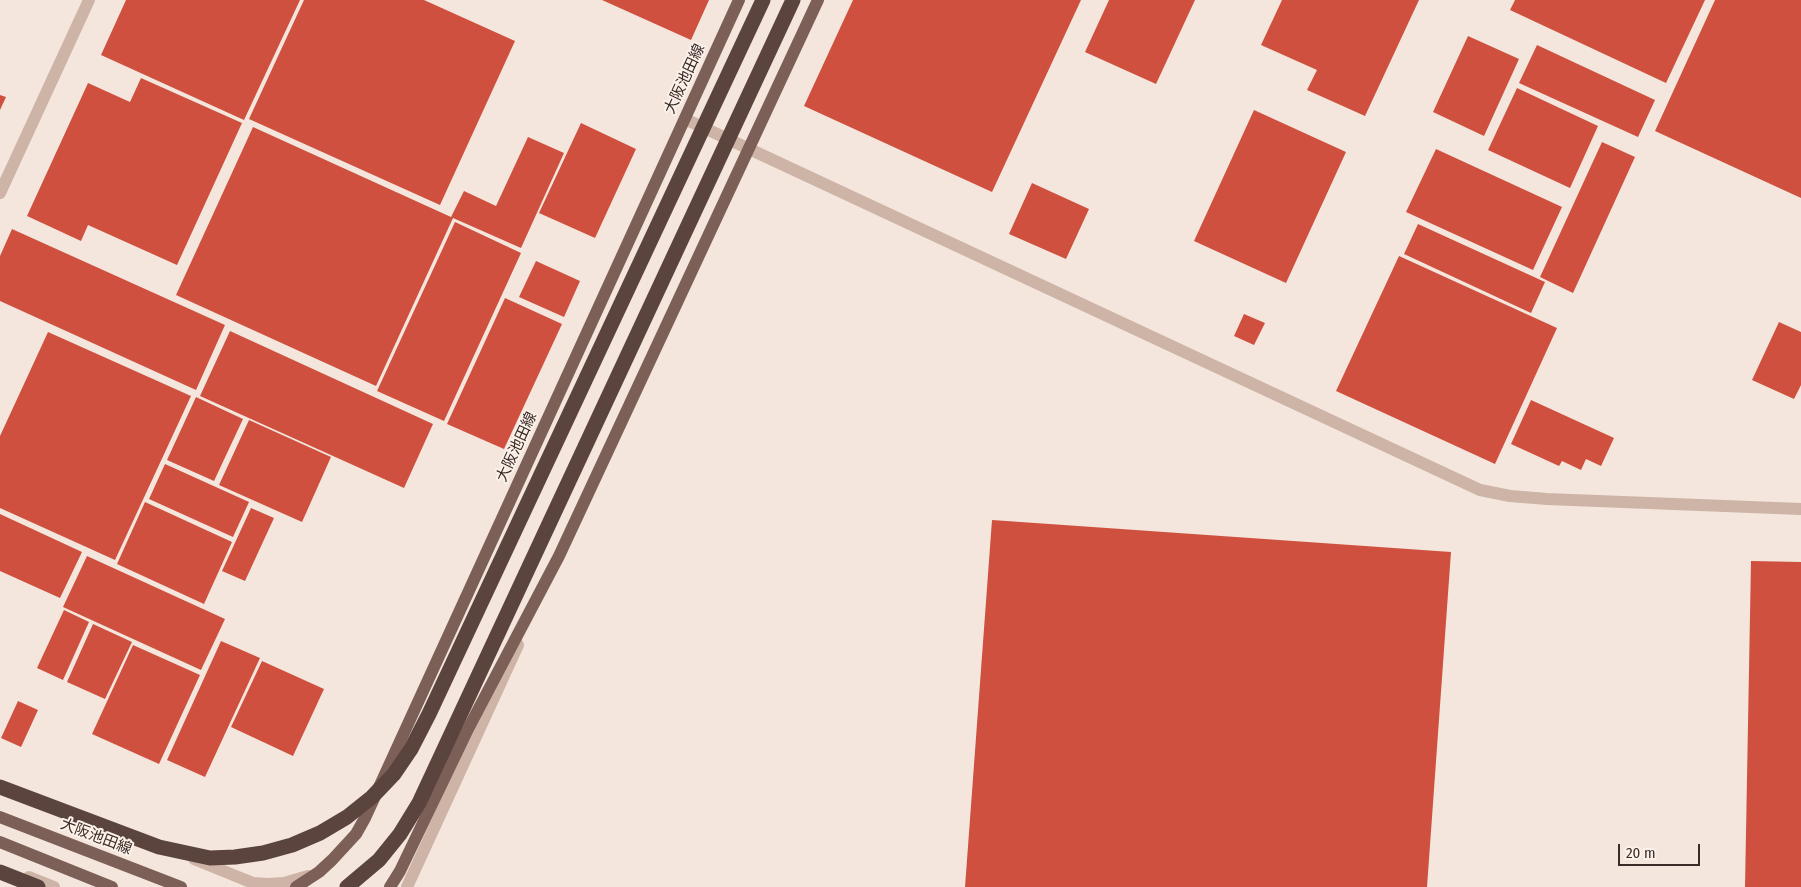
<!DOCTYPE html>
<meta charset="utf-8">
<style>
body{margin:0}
#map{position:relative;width:1801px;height:887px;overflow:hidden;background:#f4e6dc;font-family:"Fira Sans Condensed",sans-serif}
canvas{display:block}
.scale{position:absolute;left:1618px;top:844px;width:82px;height:22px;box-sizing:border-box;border:2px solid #392b28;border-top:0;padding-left:6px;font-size:15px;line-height:18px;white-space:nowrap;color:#392b28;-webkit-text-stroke:4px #fbf1e9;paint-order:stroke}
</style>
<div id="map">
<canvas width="1801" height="887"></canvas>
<div class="scale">20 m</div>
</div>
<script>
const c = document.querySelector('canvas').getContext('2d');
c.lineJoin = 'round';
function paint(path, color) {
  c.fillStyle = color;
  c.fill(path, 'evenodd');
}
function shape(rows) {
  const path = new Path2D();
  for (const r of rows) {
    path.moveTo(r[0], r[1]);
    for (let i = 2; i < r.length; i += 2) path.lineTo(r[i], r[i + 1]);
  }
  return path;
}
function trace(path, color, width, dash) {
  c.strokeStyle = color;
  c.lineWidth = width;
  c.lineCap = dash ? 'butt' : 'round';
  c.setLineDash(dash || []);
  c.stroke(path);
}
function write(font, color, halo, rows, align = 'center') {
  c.font = font + ' "Fira Sans Condensed","Noto Sans JP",sans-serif';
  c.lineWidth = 4;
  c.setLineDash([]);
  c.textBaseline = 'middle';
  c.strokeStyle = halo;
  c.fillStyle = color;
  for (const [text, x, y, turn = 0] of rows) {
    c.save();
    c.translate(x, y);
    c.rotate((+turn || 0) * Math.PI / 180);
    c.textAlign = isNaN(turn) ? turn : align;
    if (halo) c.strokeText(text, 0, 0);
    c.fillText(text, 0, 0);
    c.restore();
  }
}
paint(shape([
 [126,0,300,0,244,120,101,55],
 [304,0,424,0,515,41,440,205,249,119],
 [602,0,709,0,691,40],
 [853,0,1081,0,992,192,804,106],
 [1109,0,1195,0,1156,84,1085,52],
 [1282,0,1419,0,1365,116,1307,90,1317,70,1261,45],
 [1515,0,1705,0,1666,83,1510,10],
 [1715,0,1801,0,1801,198,1655,131],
 [1468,36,1519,59,1484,136,1433,112],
 [1537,45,1655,100,1638,137,1519,83],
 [141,78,242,123,177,265,88,225,81,241,27,216,88,83,130,102],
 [1517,88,1598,126,1570,188,1488,150],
 [0,95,6,97,0,110],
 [1254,110,1346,152,1286,283,1194,241],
 [581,123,636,149,595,238,539,213],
 [253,127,451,217,464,191,496,206,528,137,564,153,521,248,453,218,376,386,176,295],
 [1602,142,1635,157,1573,293,1540,277],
 [1436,149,1562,207,1533,270,1406,212],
 [1032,183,1089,209,1066,259,1009,234],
 [455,222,521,253,444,421,377,391],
 [1418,224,1545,282,1531,313,1404,254],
 [12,229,225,325,196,390,0,301,0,256],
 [1399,256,1557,328,1495,464,1336,391],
 [536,261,580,281,564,317,519,297],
 [505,298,562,324,504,449,447,424],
 [1244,314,1265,323,1254,345,1234,336],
 [1779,322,1801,332,1801,385,1794,399,1752,380],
 [230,331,433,424,404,488,200,396],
 [48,332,191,396,115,560,0,508,0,436],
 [196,397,243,419,214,481,167,460],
 [1531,400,1614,438,1601,466,1586,459,1581,470,1562,461,1559,466,1511,444],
 [249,420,331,457,302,522,219,485],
 [165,464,249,502,233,537,149,499],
 [145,502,232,542,204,604,117,564],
 [251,508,274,518,245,581,222,571],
 [0,514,82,552,60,598,0,571],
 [992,520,1451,552,1427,887,965,887],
 [87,556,225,619,201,670,63,607],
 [1751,561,1801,562,1801,887,1745,887],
 [64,610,89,622,63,680,37,668],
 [93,624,132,642,105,699,67,682],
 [221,641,260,658,205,777,167,760],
 [133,645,200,675,159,764,92,734],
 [262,661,324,689,293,756,231,727],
 [18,701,38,710,21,747,1,738]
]), '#cf503f');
trace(shape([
 [685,119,1480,490,1510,496,1547,499,1801,509],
 [0,193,89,0],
 [194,859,253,883,268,884,284,883,308,876],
 [29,877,54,887],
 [407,887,518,645]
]), '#cdb4a7', 12);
trace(shape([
 [0,817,181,887],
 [0,842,112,887],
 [296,887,319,872,332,860,356,834,365,818,739,0],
 [390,887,400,871,468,729,559,556,818,0]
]), '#7c6058', 12);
trace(shape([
 [0,872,38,887]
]), '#5b443e', 15);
trace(shape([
 [0,787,159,847,210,858,235,857,263,853,292,845,320,833,347,817,372,797,394,774,411,749,429,714,763,0],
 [347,887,379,860,400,834,419,803,793,0]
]), '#5b443e', 15);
write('15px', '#392b28', '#fbf1e9', [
 ["大阪池田線",685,79,-65],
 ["大阪池田線",517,447,-65],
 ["大阪池田線",96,837,21]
]);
</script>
